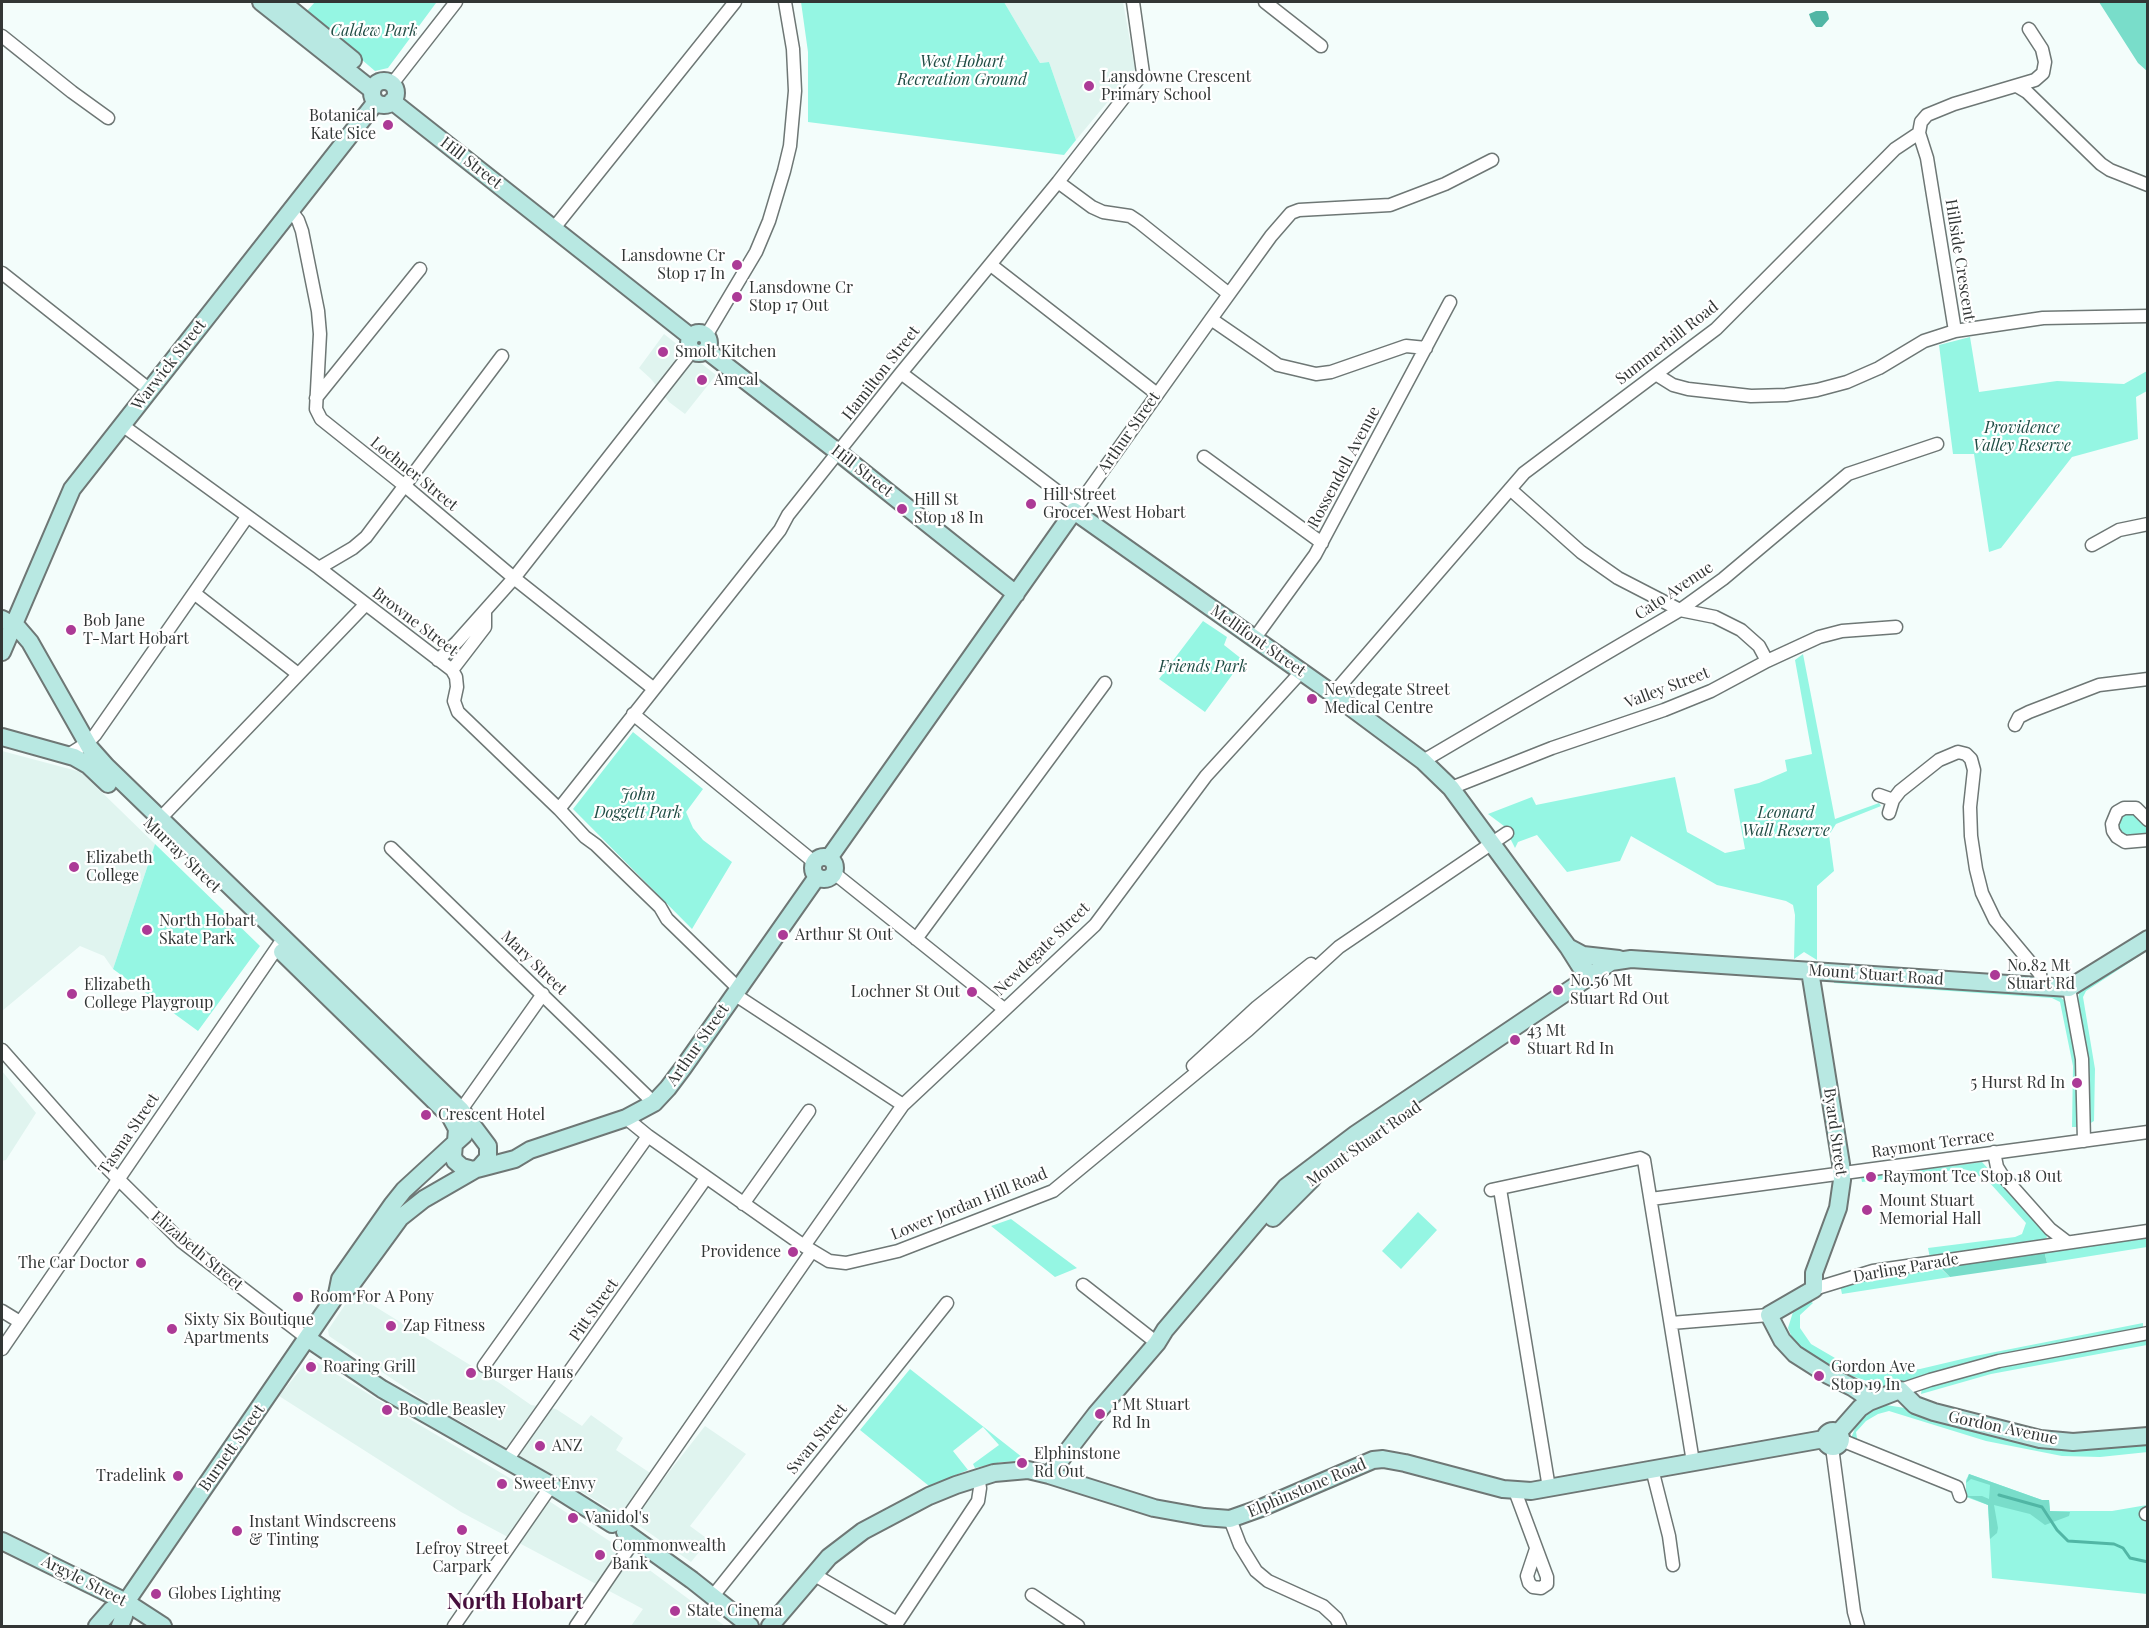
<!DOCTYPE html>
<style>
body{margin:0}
#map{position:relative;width:2149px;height:1628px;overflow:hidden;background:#f3fdfb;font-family:"Playfair Display",serif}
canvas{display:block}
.frame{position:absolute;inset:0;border:3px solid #323635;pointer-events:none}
</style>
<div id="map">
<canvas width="2149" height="1628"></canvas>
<div class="frame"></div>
</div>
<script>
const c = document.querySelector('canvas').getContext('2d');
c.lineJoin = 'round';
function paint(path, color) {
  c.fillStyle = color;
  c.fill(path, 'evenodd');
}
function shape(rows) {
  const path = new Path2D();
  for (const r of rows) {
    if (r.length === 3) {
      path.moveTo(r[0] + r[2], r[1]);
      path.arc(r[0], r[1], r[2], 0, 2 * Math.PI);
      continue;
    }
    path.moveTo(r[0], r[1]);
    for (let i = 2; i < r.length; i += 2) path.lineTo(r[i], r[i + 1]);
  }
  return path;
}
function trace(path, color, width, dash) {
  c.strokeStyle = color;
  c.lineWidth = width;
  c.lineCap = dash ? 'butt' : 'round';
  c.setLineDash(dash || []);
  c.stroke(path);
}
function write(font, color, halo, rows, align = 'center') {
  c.font = font + ' "Playfair Display",serif';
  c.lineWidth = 4.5;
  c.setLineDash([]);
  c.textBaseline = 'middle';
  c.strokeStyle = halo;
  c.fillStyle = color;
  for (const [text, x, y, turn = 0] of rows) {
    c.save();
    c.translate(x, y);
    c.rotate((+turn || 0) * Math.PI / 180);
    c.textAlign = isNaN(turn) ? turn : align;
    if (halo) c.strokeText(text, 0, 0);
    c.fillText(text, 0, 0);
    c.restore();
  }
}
paint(shape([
 [1004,2,1123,2,1135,69,1076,140,1049,62,1040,63],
 [664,334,716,375,685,414,669,402,651,379,639,368],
 [2,751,81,772,155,844,113,969,104,956,80,946,2,1011],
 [2,1071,36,1113,6,1160,2,1161],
 [353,1293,501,1384,531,1405,556,1409,582,1426,591,1415,623,1438,616,1450,662,1481,705,1426,746,1454,690,1526,709,1540,691,1562,638,1525,419,1397,329,1336,328,1330],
 [310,1358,401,1414,552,1503,617,1546,725,1626,631,1626,643,1609,461,1512,279,1396]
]), '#e0f4ef');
paint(shape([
 [315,2,434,2,436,3,388,68,375,71,306,12],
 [801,2,1004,2,1040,63,1049,62,1076,140,1064,155,808,122,808,52],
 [1970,337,1979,392,2057,381,2124,384,2147,371,2147,391,2136,397,2138,439,2072,457,2001,548,1989,552,1974,454,1953,454,1939,345],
 [1203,621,1227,637,1224,645,1243,660,1205,712,1159,679],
 [1803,654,1835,819,1879,803,1881,806,1836,824,1829,835,1834,871,1817,886,1817,960,1804,952,1794,959,1795,915,1793,905,1786,901,1717,885,1631,836,1620,861,1567,872,1537,835,1518,842,1515,848,1504,826,1488,814,1532,797,1536,805,1675,777,1687,832,1725,853,1745,849,1734,789,1759,783,1787,771,1785,760,1812,754,1795,660],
 [633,732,703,789,686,812,693,828,703,840,732,862,692,929,573,809],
 [2130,813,2139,817,2147,827,2147,833,2127,838,2118,832,2118,819,2123,814],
 [155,844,260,946,198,1031,113,969],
 [2147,947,2147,951,2086,991,2083,997,2095,1069,2094,1121,2089,1124,2089,1066,2078,1002,2079,992,2082,988],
 [1834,979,2059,996,2066,1002,2077,1058,2077,1127,2072,1127,2073,1066,2060,1002,2052,998,1834,983],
 [1982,1162,2045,1231,2047,1237,2045,1240,1930,1258,1928,1248,2015,1237,2022,1234,2026,1223,1989,1182,1971,1171,1963,1169,1862,1182,1861,1177],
 [1418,1212,1437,1230,1401,1269,1382,1251],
 [1011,1219,1077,1268,1055,1277,991,1226],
 [2147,1236,2147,1247,2047,1263,2044,1250],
 [1938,1266,1950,1277,1842,1294,1840,1285,1865,1278],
 [1808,1300,1813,1303,1800,1315,1800,1328,1811,1344,1835,1358,1862,1369,1888,1373,1920,1369,1975,1356,2143,1323,2143,1329,1892,1386,1883,1386,1833,1370,1800,1348,1793,1340,1788,1328,1793,1312],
 [2147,1337,2147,1345,1991,1374,1921,1394,1922,1388,2001,1364],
 [910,1369,1027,1461,1002,1462,975,1468,973,1464,999,1445,983,1427,953,1451,968,1470,929,1486,860,1430],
 [1886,1405,1905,1408,1912,1412,2119,1447,2147,1445,2148,1452,2100,1457,2062,1456,1986,1441,1889,1411,1878,1414,1866,1421,1856,1432,1858,1444,1850,1441,1857,1423,1871,1409,1876,1406],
 [1969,1474,2042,1500,2049,1500,2050,1511,2112,1511,2147,1505,2147,1594,1992,1578,1988,1505,1966,1497,1966,1480]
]), '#95f6e3');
paint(shape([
 [2099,2,2147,2,2147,71,2138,63],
 [2044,1250,2047,1263,1950,1277,1939,1266],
 [1969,1474,2042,1500,2049,1500,2050,1511,2070,1512,2069,1516,2045,1525,2030,1514,1994,1505,1998,1528,1997,1533,1990,1539,1988,1505,1966,1496,1982,1496,1989,1499,1990,1485,1971,1479,1966,1483]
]), '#79ddca');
paint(shape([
 [1816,11,1826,11,1828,14,1829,19,1822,27,1816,27,1811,20,1809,14]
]), '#51b6a5');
trace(shape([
 [1999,1495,2042,1507,2057,1530,2068,1541,2114,1544,2123,1548,2130,1558,2148,1562]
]), '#51b6a5', 3);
const street = shape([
 [1265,2,1321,46],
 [2,36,72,92,108,118],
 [392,84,456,2],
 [2017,86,2027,92,2101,164,2110,170,2148,185],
 [1058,182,1092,207,1103,212,1130,216,1139,222,1229,294],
 [291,211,298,220,302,231,318,311,320,334,316,409,321,419,405,486,514,578,654,689],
 [554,228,735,2],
 [991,265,1157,394],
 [2,273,150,390],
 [1211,319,1278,365,1316,374,1331,372,1406,346,1426,348],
 [1955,331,2043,318,2148,316],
 [706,336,756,252,769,221,784,171,790,146,795,91,793,49,785,2],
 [901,373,1078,507],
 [1657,375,1673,385,1688,389,1751,396,1786,395,1817,390,1847,382,1879,368,1924,341,1955,331,1927,158,1919,133],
 [316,398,420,269],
 [122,425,319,568,452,670,456,677,457,687,454,701,458,712,559,809,585,837,596,845,660,907,667,919,738,988],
 [1204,457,1322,543],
 [1510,489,1581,552,1618,578,1680,610,1715,617,1741,630,1759,646,1767,661],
 [1074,511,1211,319,1271,236,1291,213,1299,210,1390,205,1445,184,1492,160],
 [2092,545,2119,530,2148,524],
 [319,568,353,548,366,537,502,356],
 [194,593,298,674],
 [1254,639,1315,555,1450,302],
 [438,660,457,642,514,578,692,351],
 [452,670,485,627,485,611],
 [1333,694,1524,473,1716,329,1895,149,1919,133,1921,122,1927,115,1954,104,2035,80,2043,73,2045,62,2042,49,2029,29],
 [633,714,814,862],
 [2015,725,2019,717,2029,712,2099,685,2148,679],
 [68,755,87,743,95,735,247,517],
 [1423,761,1680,610,1723,579,1848,474,1937,444],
 [1451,788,1552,748,1664,710,1711,691,1767,661,1819,637,1842,631,1896,627],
 [1879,795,1893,800],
 [559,809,780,530,788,515,901,373,1058,182,1143,73,1133,2],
 [1889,813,1893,800,1900,791,1939,760,1958,752,1966,754,1971,759,1974,770,1970,807,1971,836,1976,869,1982,893,1995,920,2040,974,2042,987],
 [2148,820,2136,808,2124,808,2117,812,2112,824,2113,831,2117,837,2125,842,2148,840],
 [152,827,365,605],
 [391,848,654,1103],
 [834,873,1004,1009],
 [916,939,1105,683],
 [2069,988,2082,1059,2084,1141],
 [734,994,903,1105],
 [2,1050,102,1163,181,1241,307,1338],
 [1193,1066,1257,1007,1311,964],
 [461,1110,543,994],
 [626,1118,648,1136,804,1246,829,1261,846,1263,898,1251,1053,1191,1248,1030,1339,947,1507,833],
 [1994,1152,1997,1167,2002,1175,2050,1229,2067,1242],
 [1500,1189,1549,1488],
 [1491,1190,1640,1158,1644,1160,1693,1462],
 [1651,1199,2148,1132],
 [743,1204,809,1111],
 [804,1246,903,1105,1095,925,1206,776,1301,672],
 [1083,1285,1157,1343],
 [1814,1289,1873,1271,2148,1231],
 [2,1311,20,1322],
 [1671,1323,1769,1315],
 [2,1349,283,939],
 [484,1366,648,1136],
 [1900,1390,1930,1380,1999,1361,2148,1333],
 [1841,1440,1957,1487,1960,1496],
 [1832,1447,1854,1612,1858,1626],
 [507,1460,706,1178],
 [1652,1469,1669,1536,1673,1565],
 [1515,1491,1547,1577,1547,1584,1541,1588,1533,1587,1529,1583,1527,1576,1536,1549],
 [2146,1514,2148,1513],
 [1230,1519,1240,1545,1256,1571,1268,1581,1323,1606,1336,1618,1340,1626],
 [625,1521,812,1251],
 [813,1574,897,1623,978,1501,980,1488,978,1477],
 [1032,1595,1078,1626],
 [713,1596,947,1303],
 [454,1626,551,1486],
 [576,1626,635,1539]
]);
const secondary = shape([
 [261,2,372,90],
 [282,2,353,60],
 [384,93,12],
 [392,101,691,337],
 [699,343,10],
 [706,350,839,453,1016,594],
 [2,619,18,628,30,642,90,748,106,766,461,1110,488,1146,488,1158,479,1168],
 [2,652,72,489,376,102],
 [2,737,74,757,88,765,108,784],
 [824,868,11],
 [829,858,1074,511,1333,694,1423,761,1451,788,1568,947,1580,966,1586,971,1594,973],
 [1568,947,1583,955,1619,959],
 [282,952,450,1116,457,1129,456,1141],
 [1810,971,1841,1164,1842,1180,1838,1208,1814,1273,1814,1289,1769,1315,1782,1340,1795,1354,1828,1375,1852,1387,1861,1393,1869,1402],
 [464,1135,454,1144,453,1156,455,1161,462,1167,473,1170,515,1159,530,1150,626,1118,654,1103,668,1088,683,1068,817,877],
 [1273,1218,1312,1179],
 [337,1294,340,1279,392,1205,404,1190,454,1144],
 [307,1338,382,1389,547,1483,612,1524],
 [1833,1439,8],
 [1838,1433,1860,1408,1869,1402,1900,1390,1915,1405,1934,1412,2040,1439,2073,1442,2148,1436],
 [1049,1475,1096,1414,1157,1343,1165,1330,1286,1187,1356,1134,1611,962,1631,959,2069,988,2148,939],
 [625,1532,692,1580,750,1626],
 [2,1541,126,1602,163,1626],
 [97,1626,111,1610,126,1602],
 [120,1626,124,1616,126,1602,337,1294,351,1285,400,1218,424,1199,476,1169],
 [770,1626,829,1557,863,1531,929,1496,956,1485,994,1473,1028,1470,1049,1475,1154,1508,1204,1517,1230,1519,1261,1508,1373,1460,1383,1459,1405,1463,1503,1489,1531,1491,1824,1439]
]);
trace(street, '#6e7775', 15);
trace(secondary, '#6e7775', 20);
trace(street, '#fff', 12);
trace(secondary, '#b8e8e2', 16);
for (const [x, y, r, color] of [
 [1089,86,6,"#ac3a96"],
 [388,125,6,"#ac3a96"],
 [737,265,6,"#ac3a96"],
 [737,297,6,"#ac3a96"],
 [663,352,6,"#ac3a96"],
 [702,380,6,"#ac3a96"],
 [1031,504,6,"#ac3a96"],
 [902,509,6,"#ac3a96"],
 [71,630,6,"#ac3a96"],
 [1312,699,6,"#ac3a96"],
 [74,867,6,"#ac3a96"],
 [147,930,6,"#ac3a96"],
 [783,935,6,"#ac3a96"],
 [1995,975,6,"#ac3a96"],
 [1558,990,6,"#ac3a96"],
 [972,992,6,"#ac3a96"],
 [72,994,6,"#ac3a96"],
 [1515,1040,6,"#ac3a96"],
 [2077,1083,6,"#ac3a96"],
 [426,1115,6,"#ac3a96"],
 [1871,1177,6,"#ac3a96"],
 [1867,1210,6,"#ac3a96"],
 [793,1252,6,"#ac3a96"],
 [141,1263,6,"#ac3a96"],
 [298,1297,6,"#ac3a96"],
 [391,1326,6,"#ac3a96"],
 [172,1329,6,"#ac3a96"],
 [311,1367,6,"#ac3a96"],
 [471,1373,6,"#ac3a96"],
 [1819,1376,6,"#ac3a96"],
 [387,1410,6,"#ac3a96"],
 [1100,1414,6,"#ac3a96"],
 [540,1446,6,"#ac3a96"],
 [1022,1463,6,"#ac3a96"],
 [178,1476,6,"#ac3a96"],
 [502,1484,6,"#ac3a96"],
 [573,1518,6,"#ac3a96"],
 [462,1530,6,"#ac3a96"],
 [237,1531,6,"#ac3a96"],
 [600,1555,6,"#ac3a96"],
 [156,1594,6,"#ac3a96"],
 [675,1611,6,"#ac3a96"]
]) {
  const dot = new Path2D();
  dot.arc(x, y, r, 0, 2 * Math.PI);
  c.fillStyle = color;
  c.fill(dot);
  trace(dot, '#fff', 2);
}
write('italic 16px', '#1f4c44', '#fff', [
 ["Caldew Park",374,31],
 ["West Hobart",962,62],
 ["Recreation Ground",962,80],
 ["Providence",2022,428],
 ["Valley Reserve",2022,446],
 ["Friends Park",1203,667],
 ["John",638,795],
 ["Doggett Park",638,813],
 ["Leonard",1786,813],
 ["Wall Reserve",1786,831]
]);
write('16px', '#323635', '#fff', [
 ["Lansdowne Crescent",1101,77],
 ["Primary School",1101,95],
 ["Botanical",376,116,"right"],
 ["Kate Sice",376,134,"right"],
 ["Lansdowne Cr",725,256,"right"],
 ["Stop 17 In",725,274,"right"],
 ["Lansdowne Cr",749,288],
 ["Stop 17 Out",749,306],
 ["Smolt Kitchen",675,352],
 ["Amcal",714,380],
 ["Hill Street",1043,495],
 ["Grocer West Hobart",1043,513],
 ["Hill St",914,500],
 ["Stop 18 In",914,518],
 ["Bob Jane",83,621],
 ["T-Mart Hobart",83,639],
 ["Newdegate Street",1324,690],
 ["Medical Centre",1324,708],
 ["Elizabeth",86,858],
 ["College",86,876],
 ["North Hobart",159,921],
 ["Skate Park",159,939],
 ["Arthur St Out",795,935],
 ["No.82 Mt",2007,966],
 ["Stuart Rd",2007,984],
 ["No.56 Mt",1570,981],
 ["Stuart Rd Out",1570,999],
 ["Elizabeth",84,985],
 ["College Playgroup",84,1003],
 ["Lochner St Out",960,992,"right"],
 ["43 Mt",1527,1031],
 ["Stuart Rd In",1527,1049],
 ["5 Hurst Rd In",2065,1083,"right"],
 ["Crescent Hotel",438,1115],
 ["Raymont Tce Stop 18 Out",1883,1177],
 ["Mount Stuart",1879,1201],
 ["Memorial Hall",1879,1219],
 ["Providence",781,1252,"right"],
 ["The Car Doctor",129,1263,"right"],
 ["Room For A Pony",310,1297],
 ["Sixty Six Boutique",184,1320],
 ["Apartments",184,1338],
 ["Zap Fitness",403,1326],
 ["Roaring Grill",323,1367],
 ["Gordon Ave",1831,1367],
 ["Stop 19 In",1831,1385],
 ["Burger Haus",483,1373],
 ["1 Mt Stuart",1112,1405],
 ["Rd In",1112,1423],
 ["Boodle Beasley",399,1410],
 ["ANZ",552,1446],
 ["Elphinstone",1034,1454],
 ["Rd Out",1034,1472],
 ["Tradelink",166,1476,"right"],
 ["Sweet Envy",514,1484],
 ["Vanidol's",585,1518],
 ["Instant Windscreens",249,1522],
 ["& Tinting",249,1540],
 ["Commonwealth",612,1546],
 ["Bank",612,1564],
 ["Lefroy Street",462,1549,"center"],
 ["Carpark",462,1567,"center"],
 ["Globes Lighting",168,1594],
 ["State Cinema",687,1611]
], 'left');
write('16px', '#323635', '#fff', [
 ["Hill Street",471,163,38],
 ["Hillside Crescent",1960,260,81],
 ["Summerhill Road",1667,343,-38],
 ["Warwick Street",169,365,-52],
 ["Hamilton Street",881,373,-52],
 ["Arthur Street",1129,433,-55],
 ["Rossendell Avenue",1344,467,-62],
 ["Hill Street",862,471,38],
 ["Lochner Street",414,474,39],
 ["Cato Avenue",1674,591,-34],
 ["Browne Street",415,622,37],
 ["Mellifont Street",1258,641,35],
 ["Valley Street",1667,688,-21],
 ["Murray Street",182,855,44],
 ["Newdegate Street",1042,949,-44],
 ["Mary Street",534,963,44],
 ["Mount Stuart Road",1876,975,4],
 ["Arthur Street",698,1045,-55],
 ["Byard Street",1835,1132,82],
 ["Tasma Street",129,1134,-56],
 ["Mount Stuart Road",1364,1144,-35],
 ["Raymont Terrace",1933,1144,-8],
 ["Lower Jordan Hill Road",969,1204,-22],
 ["Elizabeth Street",197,1251,40],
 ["Darling Parade",1906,1268,-10],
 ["Pitt Street",594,1310,-55],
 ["Gordon Avenue",2003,1428,12],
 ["Swan Street",817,1439,-51],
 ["Burnett Street",232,1448,-55],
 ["Elphinstone Road",1307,1488,-23],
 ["Argyle Street",84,1581,27]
]);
write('bold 22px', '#47103d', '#fff', [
 ["North Hobart",515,1602]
]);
</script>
